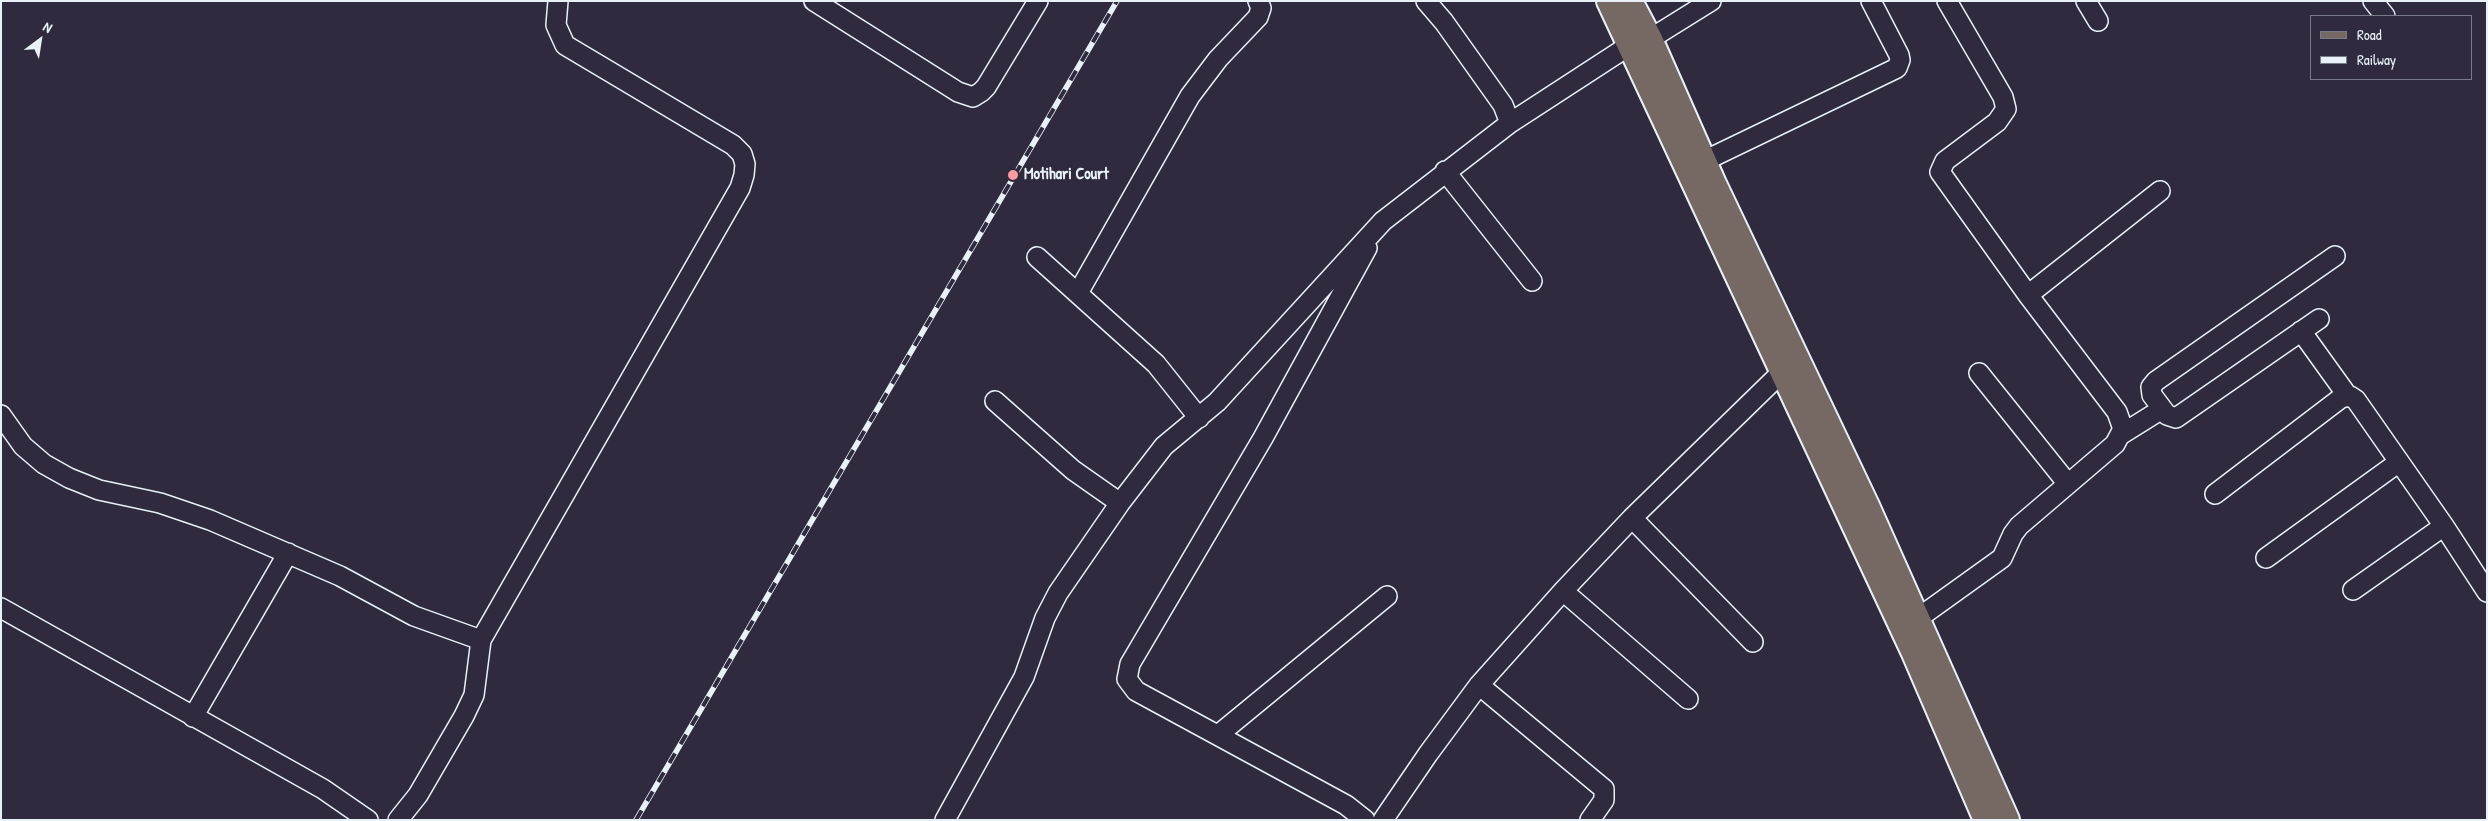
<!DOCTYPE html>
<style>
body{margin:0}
#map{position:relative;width:2488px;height:821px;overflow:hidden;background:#2f2a3d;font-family:"Patrick Hand",sans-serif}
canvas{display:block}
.frame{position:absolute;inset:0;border:2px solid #e8f1f8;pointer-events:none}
.legend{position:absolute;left:2310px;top:15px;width:162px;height:65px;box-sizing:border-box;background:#2f2a3d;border:1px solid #797a88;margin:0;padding:6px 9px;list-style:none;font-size:15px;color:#e8f1f8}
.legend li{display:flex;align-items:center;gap:10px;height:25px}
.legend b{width:25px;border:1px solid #797a88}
.north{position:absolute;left:15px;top:15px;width:50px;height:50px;-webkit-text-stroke:4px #2f2a3d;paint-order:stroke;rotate:31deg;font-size:14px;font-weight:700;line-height:20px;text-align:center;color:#e8f1f8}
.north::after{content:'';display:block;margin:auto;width:18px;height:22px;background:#e8f1f8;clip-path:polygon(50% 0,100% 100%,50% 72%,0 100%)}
</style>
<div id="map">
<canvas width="2488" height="821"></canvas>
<div class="frame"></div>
<ul class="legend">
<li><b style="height:6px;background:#766964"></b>Road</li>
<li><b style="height:6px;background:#e8f1f8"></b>Railway</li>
</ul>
<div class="north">N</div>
</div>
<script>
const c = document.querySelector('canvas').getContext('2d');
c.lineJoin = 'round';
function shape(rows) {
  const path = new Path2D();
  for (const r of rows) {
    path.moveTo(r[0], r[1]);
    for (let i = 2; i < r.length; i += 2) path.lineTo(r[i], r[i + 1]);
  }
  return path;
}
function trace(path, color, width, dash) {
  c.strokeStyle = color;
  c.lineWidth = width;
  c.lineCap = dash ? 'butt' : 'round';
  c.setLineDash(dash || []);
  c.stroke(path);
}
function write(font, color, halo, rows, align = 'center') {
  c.font = font + ' "Patrick Hand",sans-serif';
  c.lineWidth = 4;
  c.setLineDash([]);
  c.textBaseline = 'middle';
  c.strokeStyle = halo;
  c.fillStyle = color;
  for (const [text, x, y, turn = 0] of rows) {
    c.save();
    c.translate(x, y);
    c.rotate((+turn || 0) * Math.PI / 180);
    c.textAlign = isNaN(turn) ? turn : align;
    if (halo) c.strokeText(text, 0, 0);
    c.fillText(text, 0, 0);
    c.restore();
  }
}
const minor = shape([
 [814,1,958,92,973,97,981,92,986,87,1038,1],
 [1426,1,1444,22,1503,105,1510,123],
 [2086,1,2098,21],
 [2373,1,2385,16],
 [1704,161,1897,68,1900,60,1899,55,1871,1],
 [1445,171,1532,281],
 [1037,257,1156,364,1199,418],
 [1078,293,1190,96,1218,59,1258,17,1261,8,1258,1],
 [2028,295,2160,191],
 [2319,319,2176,418,2167,415,2152,395,2151,387,2156,381,2335,256],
 [2301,331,2347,395],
 [1979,373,2068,484],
 [995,401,1073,470,1120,503],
 [1,415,23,446,44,464,69,478,99,490,160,503,210,520,340,576,414,616,481,640,740,188,744,175,745,164,742,154,733,145,565,45,556,25,558,1],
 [2122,434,2162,409],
 [2215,494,2341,398,2350,396,2356,400,2444,526,2487,592],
 [1632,518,1753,642],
 [2266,558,2399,462],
 [2353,590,2444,526],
 [1563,591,1688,699],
 [1,608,323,789,368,820],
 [1917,619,2002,558,2013,534,2019,526,2115,444,2123,429,2117,412,2028,295,1940,172,1945,161,1997,122,2006,109,2003,97,1947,1],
 [1479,685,1604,789,1604,800,1590,820],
 [193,717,288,553],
 [1218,735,1387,596],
 [398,820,418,795,464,716,474,695,481,640],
 [945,820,1024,677,1045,618,1058,593,1120,503,1164,446,1217,402,1383,221,1510,123,1630,45,1650,39,1711,1],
 [1365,820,1346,805,1136,691,1127,679,1130,664,1263,438,1367,248],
 [1383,820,1428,754,1479,685,1563,591,1632,518,1783,371]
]);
const major = shape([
 [1609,1,1914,653,1986,820],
 [1630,1,1650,39,1714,184,1867,506,2007,820]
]);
trace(minor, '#e8f1f8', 22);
trace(major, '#e8f1f8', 28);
trace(minor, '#2f2a3d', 19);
trace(major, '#766964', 24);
const rail = shape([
 [636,820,1117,1]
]);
trace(rail, '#e8f1f8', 5.5);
trace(rail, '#2f2a3d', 4, [11]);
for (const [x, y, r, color] of [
 [1013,175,6,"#ff9aa2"]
]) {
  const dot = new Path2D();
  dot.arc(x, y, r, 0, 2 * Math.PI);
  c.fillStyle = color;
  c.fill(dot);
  trace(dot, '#2f2a3d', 2);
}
write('bold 16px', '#e8f1f8', '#2f2a3d', [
 ["Motihari Court",1024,175]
], 'left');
</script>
